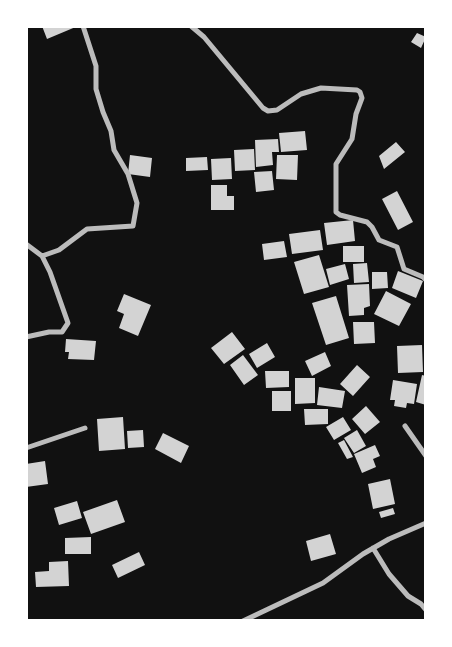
<!DOCTYPE html>
<style>
body{margin:0}
#map{position:relative;width:452px;height:647px;overflow:hidden;background:#111;font-family:"Source Sans 3",sans-serif}
canvas{display:block}
.frame{position:absolute;inset:0;border:28px solid #fff;pointer-events:none}
</style>
<div id="map">
<canvas width="452" height="647"></canvas>
<div class="frame"></div>
</div>
<script>
const c = document.querySelector('canvas').getContext('2d');
c.lineJoin = 'round';
function paint(path, color) {
  c.fillStyle = color;
  c.fill(path, 'evenodd');
}
function shape(rows) {
  const path = new Path2D();
  for (const r of rows) {
    path.moveTo(r[0], r[1]);
    for (let i = 2; i < r.length; i += 2) path.lineTo(r[i], r[i + 1]);
  }
  return path;
}
function trace(path, color, width, dash) {
  c.strokeStyle = color;
  c.lineWidth = width;
  c.lineCap = dash ? 'butt' : 'round';
  c.setLineDash(dash || []);
  c.stroke(path);
}
paint(shape([
 [42,26,78,26,47,39],
 [417,33,426,37,421,48,411,42],
 [305,131,307,150,281,152,279,133],
 [278,139,279,152,272,152,273,165,256,167,255,140],
 [396,142,405,152,384,169,379,156],
 [254,149,255,170,235,171,234,150],
 [130,155,152,158,150,177,128,174],
 [277,155,298,155,297,180,276,179],
 [207,157,208,170,186,171,186,158],
 [231,158,232,179,212,180,211,159],
 [272,171,274,190,256,192,254,172],
 [211,185,227,185,227,196,234,196,234,210,211,210],
 [397,191,413,222,398,230,382,199],
 [353,220,355,241,327,245,324,223],
 [320,230,323,250,292,254,289,234],
 [284,241,287,257,264,260,262,244],
 [343,246,364,246,364,262,343,262],
 [319,255,329,287,304,294,294,262],
 [367,263,369,282,354,283,353,264],
 [345,264,349,279,330,285,326,269],
 [398,271,423,281,416,298,392,288],
 [372,272,387,272,388,288,372,289],
 [369,284,370,306,364,308,364,315,349,316,347,285],
 [386,291,411,304,399,326,374,314],
 [124,294,151,305,138,336,119,328,124,314,117,311],
 [336,296,349,338,326,345,312,303],
 [353,322,374,322,375,343,354,344],
 [232,332,245,349,224,364,211,348],
 [66,339,96,341,94,360,68,359,69,352,65,352],
 [267,343,275,357,257,368,249,354],
 [422,345,423,372,398,373,397,346],
 [325,352,331,366,312,376,305,361],
 [243,355,258,375,244,385,230,365],
 [357,365,370,377,353,396,340,384],
 [265,371,289,371,289,387,266,388],
 [422,375,426,376,426,405,416,402],
 [295,378,315,378,315,403,295,404],
 [393,380,417,384,414,404,407,403,406,408,394,406,395,400,390,400],
 [319,387,345,391,342,408,317,405],
 [272,391,291,391,291,411,272,411],
 [366,406,380,422,365,434,352,419],
 [304,409,328,409,328,424,305,425],
 [123,417,125,449,99,451,97,419],
 [343,417,351,430,334,440,326,427],
 [143,430,144,447,128,448,127,431],
 [357,430,366,446,354,453,344,438],
 [163,433,189,446,181,463,155,449],
 [344,440,353,457,347,459,338,443],
 [375,445,380,456,373,459,376,467,362,473,354,454],
 [45,461,48,484,26,487,26,464],
 [390,479,395,504,373,509,368,484],
 [117,500,125,522,91,534,83,512],
 [77,501,82,518,59,525,54,508],
 [393,508,395,514,381,518,379,512],
 [330,534,336,554,311,561,306,541],
 [91,537,91,554,65,554,65,538],
 [139,552,145,565,118,578,112,565],
 [68,561,69,586,36,587,35,572,49,571,49,562]
]), '#d3d3d3');
trace(shape([
 [191,26,204,37,263,108,268,111,277,110,301,94,321,88,357,90,360,92,362,98,356,114,352,139,336,164,336,212,340,215,367,222,372,227,379,240,397,247,404,269,423,277,426,280],
 [26,244,42,256,50,272,68,323,62,332,49,332,26,337],
 [42,256,59,250,87,229,133,226,137,203,128,174,114,150,111,131,103,112,96,89,96,66,83,26],
 [405,426,426,456],
 [26,448,85,428],
 [373,548,389,574,408,596,421,604,426,610],
 [243,621,323,583,363,554,389,539,426,523]
]), '#bcbcbc', 5);
</script>
